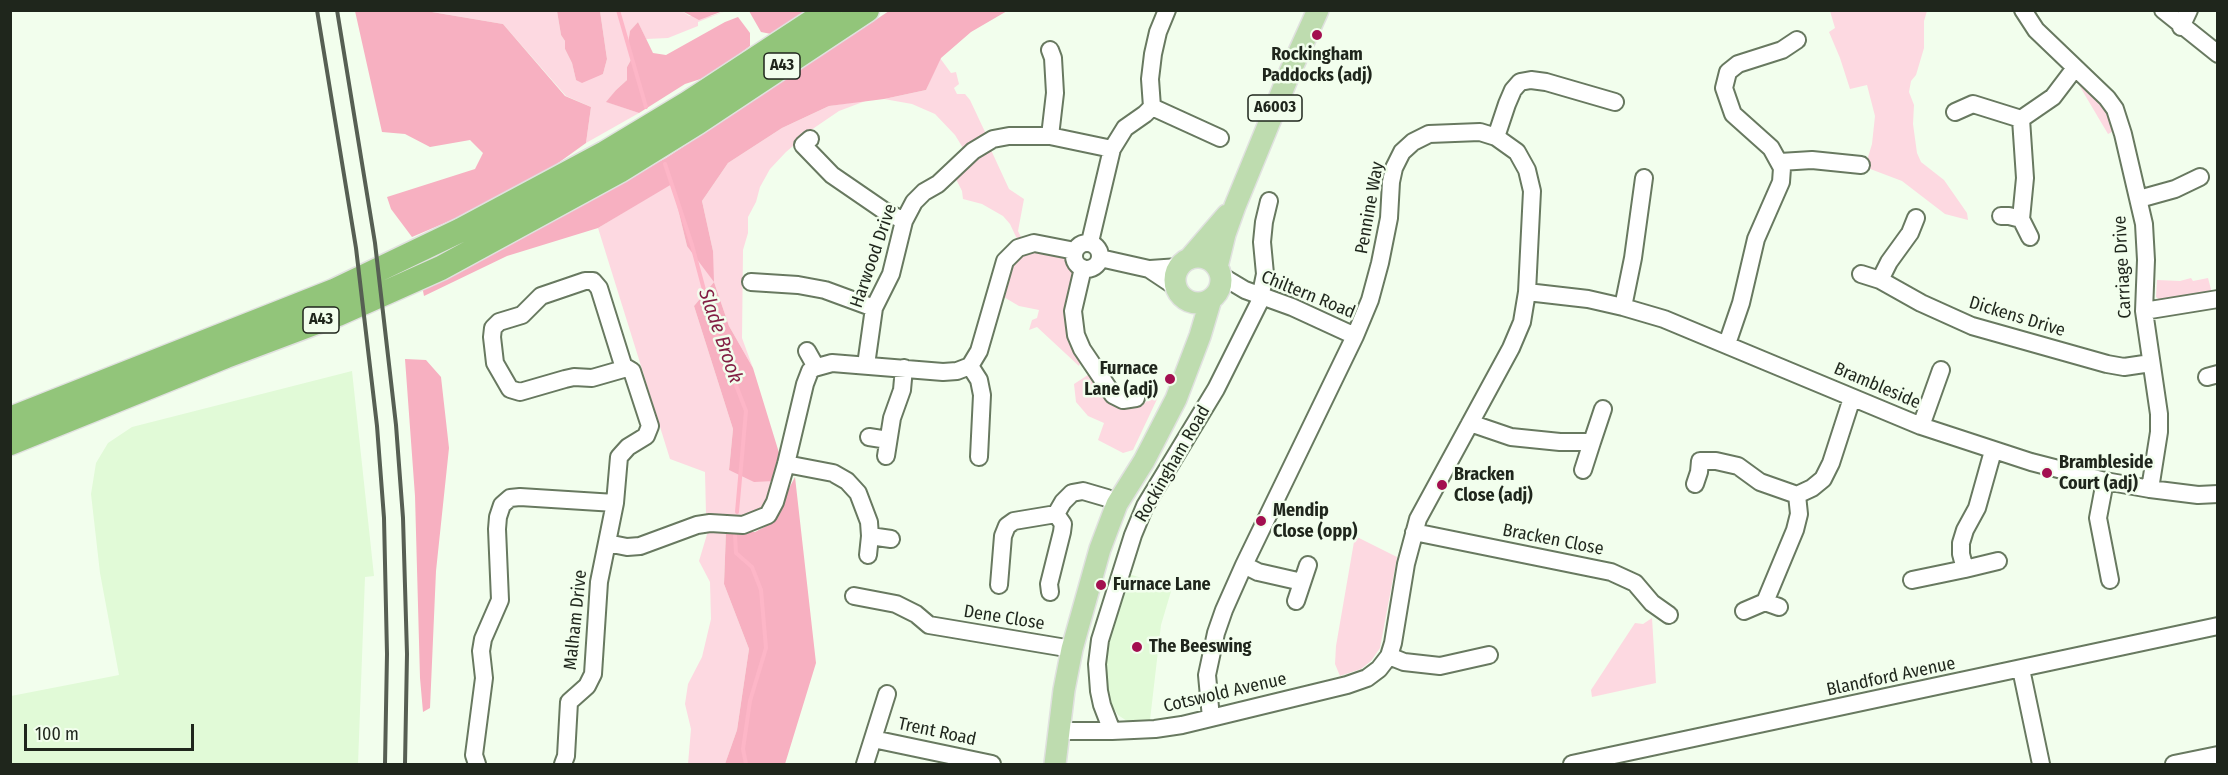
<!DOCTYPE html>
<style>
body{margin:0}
#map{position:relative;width:2228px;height:775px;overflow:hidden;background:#f2feed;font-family:"Fira Sans Condensed",sans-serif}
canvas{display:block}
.frame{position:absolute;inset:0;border:12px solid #1f261c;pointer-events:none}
.scale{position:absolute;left:24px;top:724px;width:170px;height:27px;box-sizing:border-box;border:3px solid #1f261c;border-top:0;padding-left:8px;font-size:18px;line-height:21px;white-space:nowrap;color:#1f261c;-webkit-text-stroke:4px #f2feed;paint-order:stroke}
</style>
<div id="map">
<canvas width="2228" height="775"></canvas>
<div class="frame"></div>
<div class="scale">100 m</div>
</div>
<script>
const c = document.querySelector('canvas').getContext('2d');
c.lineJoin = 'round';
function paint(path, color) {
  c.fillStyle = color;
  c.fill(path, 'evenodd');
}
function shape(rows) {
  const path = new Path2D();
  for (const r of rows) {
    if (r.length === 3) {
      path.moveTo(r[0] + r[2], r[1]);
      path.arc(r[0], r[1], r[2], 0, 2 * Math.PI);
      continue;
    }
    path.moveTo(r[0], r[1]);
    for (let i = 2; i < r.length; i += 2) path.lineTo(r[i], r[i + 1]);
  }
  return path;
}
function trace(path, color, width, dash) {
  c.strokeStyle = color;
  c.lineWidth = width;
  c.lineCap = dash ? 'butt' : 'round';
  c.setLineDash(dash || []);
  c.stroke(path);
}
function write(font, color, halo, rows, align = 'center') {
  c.font = font + ' "Fira Sans Condensed",sans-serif';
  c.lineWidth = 5;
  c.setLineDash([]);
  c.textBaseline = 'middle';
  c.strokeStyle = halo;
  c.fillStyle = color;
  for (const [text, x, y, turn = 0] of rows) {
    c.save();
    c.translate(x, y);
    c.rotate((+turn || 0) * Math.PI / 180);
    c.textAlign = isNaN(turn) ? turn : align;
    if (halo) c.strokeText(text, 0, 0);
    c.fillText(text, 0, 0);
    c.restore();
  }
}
paint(shape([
 [352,371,374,576,365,577,358,764,11,764,11,696,119,675,100,573,91,494,96,463,108,443,132,427],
 [1129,574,1172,588,1161,625,1150,720,1127,721,1118,715,1109,701,1104,682,1106,641]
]), '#e1fad7');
paint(shape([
 [426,11,557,11,561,35,565,41,565,49,572,63,576,80,603,74,607,59,600,11,682,11,689,16,711,16,726,11,698,22,698,26,668,38,646,39,638,22,630,32,628,43,632,58,627,67,627,80,616,90,607,102,639,113,586,143,591,107,566,96,503,24],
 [1830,11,1927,11,1924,21,1924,48,1916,75,1911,81,1909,92,1914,105,1913,124,1917,153,1921,162,1944,180,1967,213,1968,220,1945,214,1902,181,1865,167,1872,144,1875,116,1867,85,1850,89,1840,58,1829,32,1835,28],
 [940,58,951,73,956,72,959,84,954,88,957,94,965,94,970,100,986,134,963,148,955,135,935,114,912,104,884,99,926,90],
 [2084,83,2103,99,2116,130,2108,134,2079,85],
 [868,100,839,111,814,128,786,152,770,169,760,187,756,202,748,217,748,233,743,250,742,338,753,368,729,326,714,282,694,306,733,429,729,470,774,481,765,504,757,513,745,516,706,514,705,472,670,459,598,228,672,183,687,246,713,251,702,201,728,163,782,128,829,106],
 [991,150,1009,189,1024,199,1018,231,1021,237,1017,239,1010,224,1003,216,982,204,963,199,962,191,956,179,967,166],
 [1042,251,1063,255,1076,275,1066,324,1071,342,1081,361,1079,366,1037,327,1029,330,1032,320,1037,318,1039,310,1019,306,1002,296,1011,265,1018,257],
 [2191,278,2193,281,2208,278,2212,293,2161,301,2156,297,2157,280,2180,281],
 [1091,373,1124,408,1142,406,1150,398,1159,395,1133,450,1123,453,1098,440,1104,423,1088,416,1076,402,1074,384],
 [708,531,726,531,724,584,749,649,737,730,725,764,688,764,691,729,685,704,688,684,702,657,711,619,710,582,699,561],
 [1355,536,1397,557,1380,648,1371,661,1361,669,1340,676,1335,664,1336,646],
 [1652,618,1656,683,1592,697,1591,690,1635,623,1643,624]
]), '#fdd9e1');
paint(shape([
 [355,11,426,11,503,24,565,96,591,107,586,143,554,166,454,219,412,237,391,209,387,197,475,169,483,153,470,140,430,147,405,134,382,132],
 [557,11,600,11,607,59,603,74,582,83,576,80,572,63,565,49,565,41,561,35],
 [682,11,723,11,699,20],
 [749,11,809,11,771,34,761,32],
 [889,11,1007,11,971,32,941,58,926,90,884,99,829,106,782,128,728,163,702,201,713,251,714,282,729,326,753,368,780,456,774,481,754,482,729,470,733,429,694,306,714,282,687,246,672,184,598,228,507,256,424,296,422,286,666,158],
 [738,17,750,33,750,46,710,76,685,84,639,113,606,102,616,90,627,80,627,67,632,58,628,43,630,31,638,22,653,53,666,55,725,22],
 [405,359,426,360,441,377,449,448,436,571,430,708,423,712,420,678,415,496],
 [795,477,816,663,785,764,725,764,737,730,749,649,724,584,726,531,755,532,770,524]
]), '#f7b0c1');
trace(shape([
 [618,10,646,107],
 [665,164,692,245,715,331,746,411,737,512],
 [735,534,736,553,752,567,761,590,766,648,750,701,743,749,746,764]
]), '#fdb6c7', 4);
const minor = shape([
 [2023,10,2036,30,2107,98,2115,109,2123,134,2144,224,2146,260,2144,311,2159,414,2159,432,2150,489],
 [2163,10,2218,54],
 [2181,27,2189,10],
 [1050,50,1053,58,1055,93,1050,136],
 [1152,107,1220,138],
 [1955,112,1973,104,2021,119],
 [2021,119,2025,178,2021,219],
 [2021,119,2053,97,2075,68],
 [1496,137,1507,104,1513,90,1520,82,1531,80,1546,82,1615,102],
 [810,139,803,145,832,175,883,210,904,221],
 [1780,162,1812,160,1861,165],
 [2139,199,2175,189,2200,177],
 [2001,216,2009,216,2021,219,2030,237],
 [1090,242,1112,149,1125,128,1145,114,1152,107,1150,79,1153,54,1158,32,1167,10],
 [1087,256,13],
 [1100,258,1149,269,1176,287],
 [1083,268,1073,311,1076,335,1082,349,1113,395,1123,400,1136,398],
 [1150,269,1179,267],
 [1861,274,1880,280,1921,303,1972,326,2107,364,2124,367,2151,363],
 [1220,275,1245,290,1292,307,1355,336],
 [1880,280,1889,262,1910,233,1916,218],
 [751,282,798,285,825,290,874,308],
 [1527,292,1588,299,1623,307,1664,319,1921,426,2031,462,2105,481,2150,489,2198,495,2218,494],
 [1623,307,1633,258,1644,178],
 [2144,311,2218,299],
 [1727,344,1741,303,1756,239,1781,182,1782,168,1771,148,1733,114,1724,88,1728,72,1738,64,1782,50,1797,40],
 [807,351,816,367],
 [866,365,874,308,891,274,904,221,914,202,924,192,938,184,973,151,993,139,1009,136,1050,136,1112,149],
 [970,366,979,380,982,395,979,457],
 [2207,377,2218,374],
 [1470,423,1511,437,1560,442,1592,442,1603,409],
 [1921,426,1941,370],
 [869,437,888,440],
 [1993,451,1977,508,1965,530,1961,543,1961,554,1965,569,1998,561],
 [886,456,892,418,902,390,904,368],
 [786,464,833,473,847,481,858,493,869,522,870,536,868,555],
 [1583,470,1592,442],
 [2105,481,2098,518,2110,580],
 [1695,484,1699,472,1700,461,1716,461,1738,466,1760,482,1797,495,1799,514,1795,530,1765,602],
 [1797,495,1812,488,1823,479,1831,463,1852,398],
 [1414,532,1611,572,1635,583,1652,603,1669,615],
 [870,536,891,539],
 [607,543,627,547,640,546,697,525,710,523,743,525,768,515,775,502,786,464,805,384,810,371,814,368,832,363,943,372,957,371,970,366,979,351,1005,261,1018,248,1034,243,1075,251],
 [1244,565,1258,572,1302,582],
 [1912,580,1965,569],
 [999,585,1003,536,1007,526,1014,521,1056,514],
 [1050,592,1049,584,1062,532,1063,524,1056,514,1063,502,1072,493,1083,491,1107,498,1117,504],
 [854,596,896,604,916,614,929,625,1072,649],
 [1296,601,1308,565],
 [1744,611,1765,602,1779,607],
 [1389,656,1404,662,1440,666,1489,655],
 [2021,669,2041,764],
 [1059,731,1112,731,1155,729,1182,725,1211,718,1347,685,1367,678,1379,669,1389,656,1393,643,1406,564,1418,519,1511,348,1522,322,1527,292,1532,191,1527,170,1517,152,1496,137,1480,132,1429,134,1413,142,1402,152,1394,168,1391,182,1389,218,1380,263,1370,300,1355,336,1244,565,1224,610,1216,633,1207,675,1211,718],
 [1112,731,1102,705,1099,691,1097,664,1100,640,1133,535,1145,506,1216,389,1259,303,1265,274,1262,242,1264,222,1269,201],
 [873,739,992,764],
 [477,764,474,755,484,678,481,651,483,639,500,600,497,529,498,517,502,505,510,498,520,497,615,503],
 [563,764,566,756,569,702,587,686,593,674,599,582,615,503,619,457,628,447,646,436,650,426,632,371,627,368,592,378,574,377,565,379,520,392,510,389,495,363,492,337,493,328,499,322,522,315,541,296,585,281,593,281,599,288,624,368],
 [865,764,887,694],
 [1572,764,2218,626],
 [2174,764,2218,755]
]);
const major = shape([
 [1198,280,23],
 [1189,259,1227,215],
 [1217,267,1225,234,1235,206,1290,72,1318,10],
 [1055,764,1064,690,1072,649,1100,549,1117,504,1144,461,1176,399,1200,336,1211,299]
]);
const highway = shape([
 [10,419,334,291,461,230,605,153,688,103,830,10],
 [10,443,226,356,338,314,441,268,619,171,698,122,867,10]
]);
trace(minor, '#687960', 20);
trace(major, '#e0e1df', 24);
trace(highway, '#e0e1df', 27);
trace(minor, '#fff', 16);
trace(major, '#bedcaf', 21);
trace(highway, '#92c57a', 24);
trace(shape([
 [317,10,356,248,377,426,384,518,387,654,385,764],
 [337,10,375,243,396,425,403,518,407,654,405,764]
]), '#565f53', 4);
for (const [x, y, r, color] of [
 [1317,35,6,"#a30f50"],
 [1170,379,6,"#a30f50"],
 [2047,473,6,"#a30f50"],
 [1442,485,6,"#a30f50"],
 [1261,521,6,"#a30f50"],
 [1101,585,6,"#a30f50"],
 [1137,647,6,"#a30f50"]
]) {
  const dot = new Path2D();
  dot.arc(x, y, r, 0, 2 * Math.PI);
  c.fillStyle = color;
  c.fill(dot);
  trace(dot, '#f2feed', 2);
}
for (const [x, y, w] of [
 [782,66,36],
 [1275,108,54],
 [321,320,36]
]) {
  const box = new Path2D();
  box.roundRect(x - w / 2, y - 13, w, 26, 4.5);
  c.fillStyle = '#f2feed';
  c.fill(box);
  trace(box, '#1f261c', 1.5);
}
write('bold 16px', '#1f261c', null, [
 ["A43",782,66],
 ["A6003",1275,108],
 ["A43",321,320]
]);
write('bold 18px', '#1f261c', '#f2feed', [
 ["Rockingham",1317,55,"center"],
 ["Paddocks (adj)",1317,76,"center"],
 ["Furnace",1158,369,"right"],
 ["Lane (adj)",1158,390,"right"],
 ["Brambleside",2059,463],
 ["Court (adj)",2059,484],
 ["Bracken",1454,475],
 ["Close (adj)",1454,496],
 ["Mendip",1273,511],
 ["Close (opp)",1273,532],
 ["Furnace Lane",1113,585],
 ["The Beeswing",1149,647]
], 'left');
write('18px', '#1f261c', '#f2feed', [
 ["Pennine Way",1370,208,-80],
 ["Harwood Drive",874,256,-71],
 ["Carriage Drive",2123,267,-93],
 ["Chiltern Road",1308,295,22],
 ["Dickens Drive",2017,317,17],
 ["Brambleside",1877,386,23],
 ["Rockingham Road",1173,464,-60],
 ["Bracken Close",1553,540,11],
 ["Dene Close",1004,618,9],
 ["Malham Drive",576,620,-84],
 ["Blandford Avenue",1891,677,-12],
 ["Cotswold Avenue",1225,693,-13],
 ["Trent Road",937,732,12]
]);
write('italic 20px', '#831f44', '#f2feed', [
 ["Slade Brook",720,336,71]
]);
</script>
